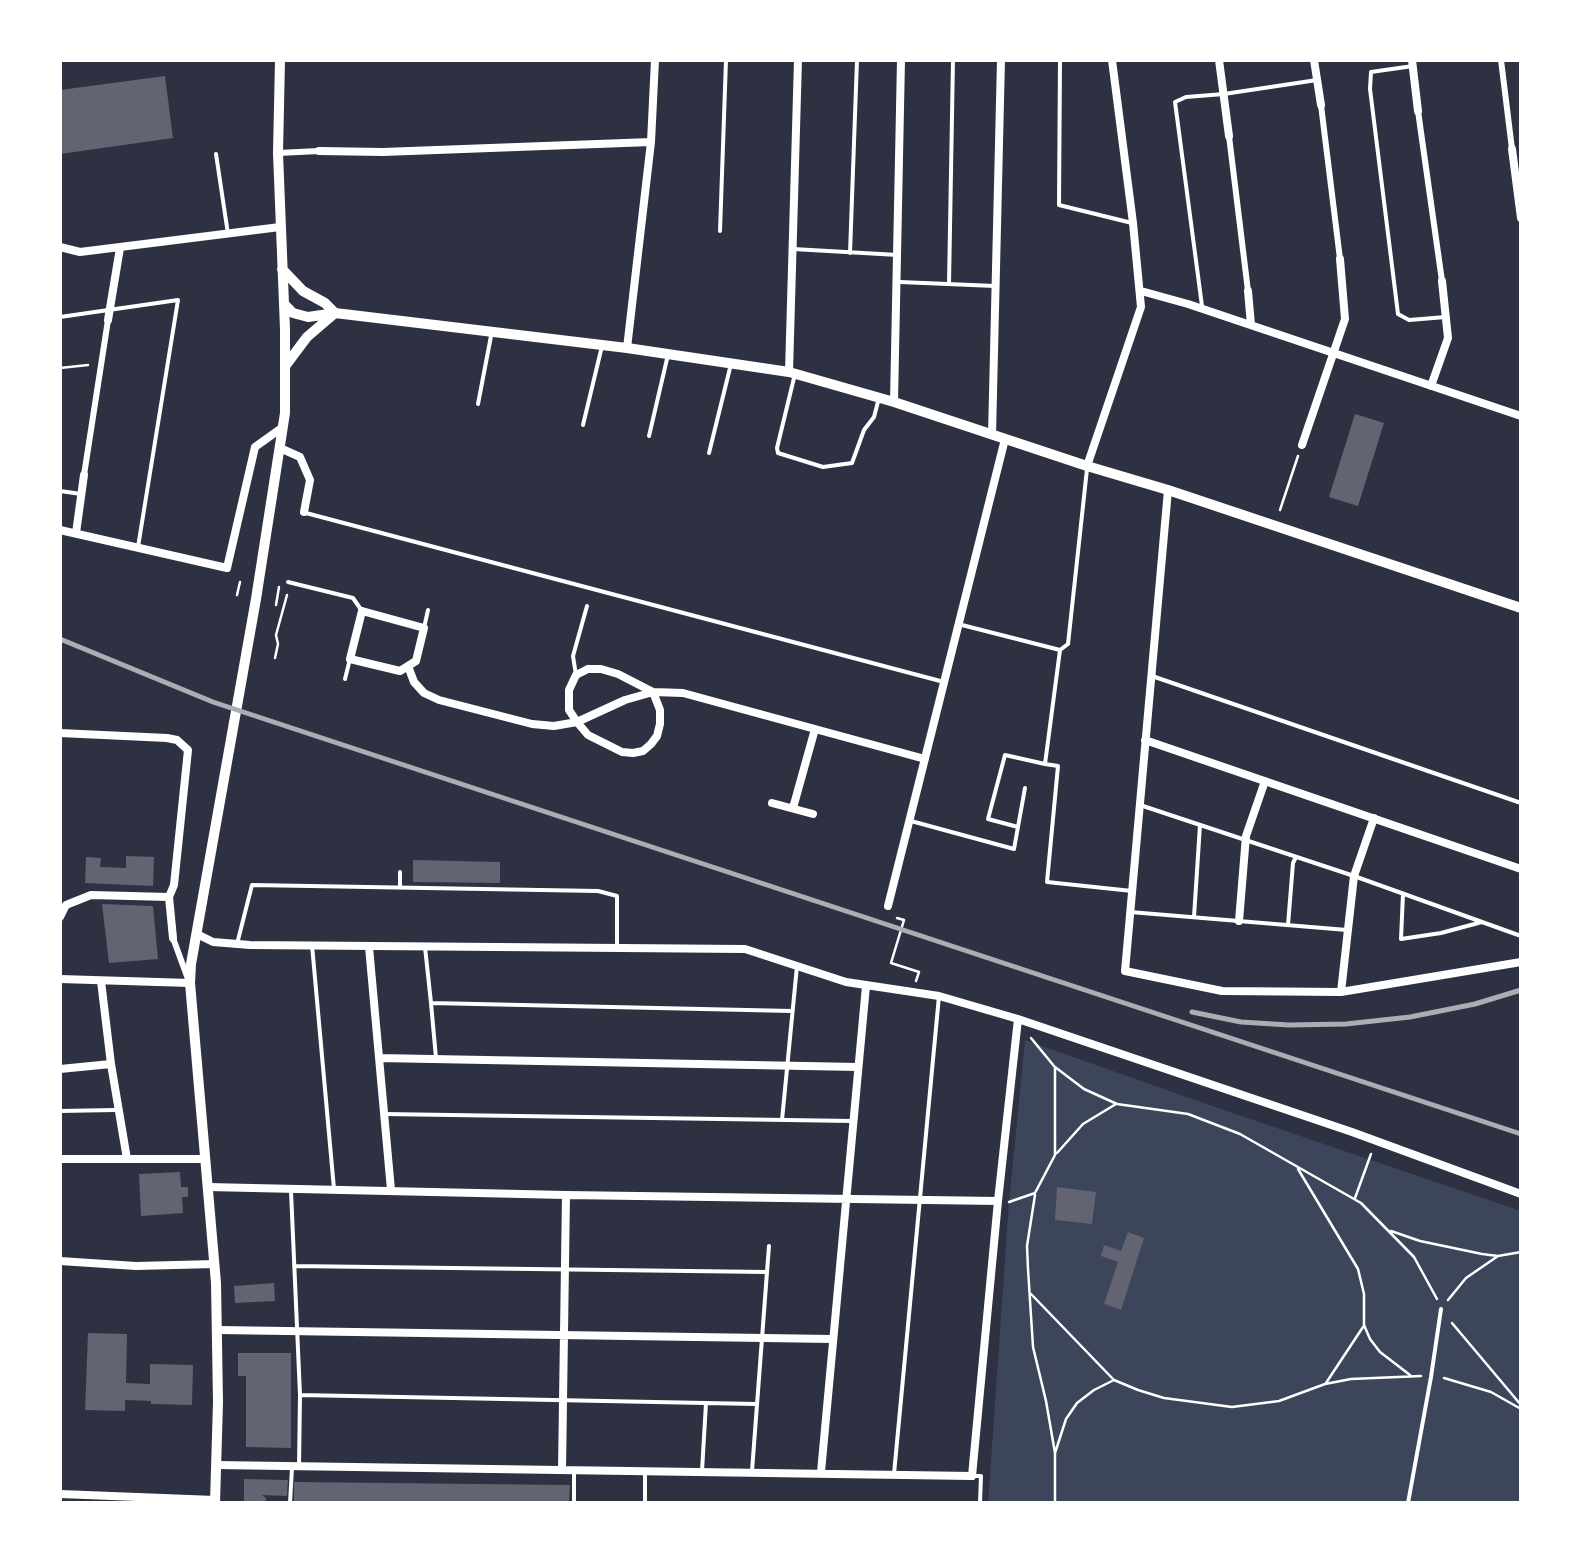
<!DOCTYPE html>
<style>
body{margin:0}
#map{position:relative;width:1581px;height:1563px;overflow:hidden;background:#2d3142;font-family:Jost,sans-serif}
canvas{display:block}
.frame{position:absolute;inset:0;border:62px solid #fff;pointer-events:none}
</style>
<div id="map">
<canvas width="1581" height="1563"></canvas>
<div class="frame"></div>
</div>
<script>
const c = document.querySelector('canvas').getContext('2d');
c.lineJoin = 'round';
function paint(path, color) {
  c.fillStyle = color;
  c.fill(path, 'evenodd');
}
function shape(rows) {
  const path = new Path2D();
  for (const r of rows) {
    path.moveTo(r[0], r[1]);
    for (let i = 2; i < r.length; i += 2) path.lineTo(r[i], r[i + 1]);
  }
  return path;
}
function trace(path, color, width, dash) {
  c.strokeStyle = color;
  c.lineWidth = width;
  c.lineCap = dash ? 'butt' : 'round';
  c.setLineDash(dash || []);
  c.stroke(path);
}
paint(shape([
 [1025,1040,1218,1108,1521,1211,1521,1503,988,1503,1009,1202]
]), '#3c4559');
paint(shape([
 [165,76,173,138,60,154,60,90],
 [1355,414,1384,423,1358,506,1329,497],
 [126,856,154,857,153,886,85,883,86,857,101,858,100,867,126,868],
 [413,860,500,862,500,883,413,882],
 [102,904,153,906,158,959,109,963],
 [180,1172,181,1187,188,1187,188,1197,182,1197,183,1213,141,1216,139,1174],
 [1057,1187,1096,1192,1092,1224,1055,1220],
 [1128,1232,1144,1238,1121,1310,1104,1304,1118,1262,1101,1256,1104,1245,1121,1251],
 [274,1283,275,1301,235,1303,234,1286],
 [88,1333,127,1334,126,1383,150,1384,150,1364,193,1365,192,1405,151,1404,151,1401,125,1400,125,1411,85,1410],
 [238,1353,291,1353,291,1448,246,1447,246,1376,238,1376],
 [244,1479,288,1480,287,1496,262,1495,266,1498,266,1503,244,1503],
 [294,1482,570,1485,569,1503,294,1501]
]), '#626471');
trace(shape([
 [60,368,88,365],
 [1280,510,1298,456],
 [237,595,240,582],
 [276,605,279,587],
 [275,658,278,644,276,635,287,595],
 [897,918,904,920,891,963,919,972,916,981],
 [1031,1038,1054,1066],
 [1057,1153,1083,1124,1116,1104],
 [1298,1169,1358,1269,1364,1294,1364,1325,1370,1339,1380,1352,1410,1375],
 [1035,1195,1027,1246,1028,1269,1033,1347,1046,1401,1055,1453,1055,1503],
 [1355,1198,1371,1154],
 [1009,1202,1035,1193,1055,1155,1055,1067,1084,1089,1117,1104,1188,1114,1240,1134,1361,1203,1414,1257,1437,1299],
 [1391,1231,1420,1241,1482,1254,1498,1256,1521,1252],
 [1031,1294,1113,1379],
 [1448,1300,1466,1278,1498,1256],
 [1452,1323,1521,1405],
 [1444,1378,1491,1392,1521,1409],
 [1326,1383,1363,1327],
 [1055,1453,1066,1419,1077,1403,1094,1390,1114,1380,1138,1390,1164,1398,1232,1407,1279,1401,1325,1384,1351,1379,1421,1376]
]), '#fff', 2.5);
trace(shape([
 [1060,60,1059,205,1132,223],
 [1413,66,1371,72,1370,89,1398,314,1409,320,1446,317],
 [216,154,228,234],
 [720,231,726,60],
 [793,249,898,255],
 [850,253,857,60],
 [900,282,995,286],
 [949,284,953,60],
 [1202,306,1175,102,1186,97,1224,94,1317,80],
 [60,317,178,300,138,547],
 [794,378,777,448,778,453,823,467,852,463,864,430,874,417,879,398],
 [478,404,491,336],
 [583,425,602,346],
 [649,436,667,359],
 [709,453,730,368],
 [60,491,81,494],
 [306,513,944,682],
 [288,582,353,598,362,611],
 [958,624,1060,650,1045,764,1005,755,988,819,1018,827],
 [424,628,428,610],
 [1060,650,1068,644,1087,469],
 [576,675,573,656,587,606],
 [1152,676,1521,803],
 [345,679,350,659],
 [1045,764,1058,766,1047,882,1132,891],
 [1143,806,1354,876,1521,936],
 [911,821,1014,849,1025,788],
 [400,888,400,872],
 [1403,894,1401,939,1441,933,1482,922],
 [1130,912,1347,930],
 [1194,917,1200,825],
 [1288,925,1293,863,1296,857],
 [237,944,252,885,598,891,617,896,617,945],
 [312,945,334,1189],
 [425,947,431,1003,792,1011],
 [431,1003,436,1058],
 [60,1111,115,1110],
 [384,1114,853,1121],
 [782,1120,797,966],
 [291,1191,300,1395,299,1467],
 [294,1266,767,1272,769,1246],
 [300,1395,756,1404],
 [702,1471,706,1403],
 [752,1471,767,1272],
 [894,1474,939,996],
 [972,1476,981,1476,980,1503],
 [290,1503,292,1468],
 [574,1503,574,1473],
 [645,1503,645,1471],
 [1408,1503,1431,1377,1441,1309]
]), '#fff', 4);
trace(shape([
 [1501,60,1512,149],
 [1321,105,1340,259],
 [1418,111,1442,281],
 [1229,136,1248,291],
 [278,153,319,151],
 [84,475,108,320],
 [173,938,188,979]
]), '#fff', 6);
trace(shape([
 [1219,60,1229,136],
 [1314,60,1321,105],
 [1412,60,1418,111],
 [1512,149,1521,218],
 [319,151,383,152,651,142],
 [60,247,80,252,280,227],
 [1141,291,1188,304,1521,416],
 [1248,291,1251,325],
 [108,320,120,248],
 [627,348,651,142,655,60],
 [789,372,798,60],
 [1431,386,1448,338,1442,281],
 [894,402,901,60],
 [992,435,1001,60],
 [1302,445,1345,319,1340,259],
 [280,448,300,457,310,480,304,512],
 [1087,466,1141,307,1133,223,1112,60],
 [1168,490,1125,971,1222,991,1341,992,1521,962],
 [60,530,227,568,255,447,283,427],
 [76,533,84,475],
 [362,611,424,628,416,661,400,671,350,659,362,611],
 [408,666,414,682,424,693,439,700,532,724,554,726,577,722,625,700,653,692,683,693,925,759],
 [588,669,601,669,618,674,653,692,660,710,660,724,657,736,651,744,643,751,633,753,622,752,588,735,577,722,569,710,569,690,576,675,588,669],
 [60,733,167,738,177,740,188,750,174,885,169,897,173,938],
 [1145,740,1521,869],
 [772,803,813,814],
 [793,808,815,729],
 [888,906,1005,439],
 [60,917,66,905,91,895,169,897],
 [1239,921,1246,836,1265,781],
 [197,934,213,942,250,945,745,949,846,982,939,996,1018,1019,1352,1132,1521,1194],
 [369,947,391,1190],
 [60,979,190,983],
 [101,981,111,1064,127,1159],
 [1341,992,1354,876,1374,818],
 [379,1058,858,1067],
 [60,1069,111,1064],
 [60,1159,205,1159],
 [208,1187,566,1195,998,1201],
 [60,1261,136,1266,215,1264],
 [218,1330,832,1339],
 [216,1465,972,1476,998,1201,1018,1019],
 [562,1470,566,1195],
 [821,1472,866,986],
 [60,1494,215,1500]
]), '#fff', 8);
trace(shape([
 [282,269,303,291,325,303,335,313],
 [284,304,293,313,308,317,335,313,627,348,789,372,894,402,1087,466,1168,490,1521,608],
 [286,365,307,337,335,313],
 [215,1503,218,1402,216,1283,190,983,191,964,256,599,285,413,285,329,278,153,280,60]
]), '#fff', 10);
trace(shape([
 [60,639,213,702,1521,1134],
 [1192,1012,1241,1022,1289,1025,1346,1024,1410,1017,1475,1004,1521,990]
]), '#abadb3', 5);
</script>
